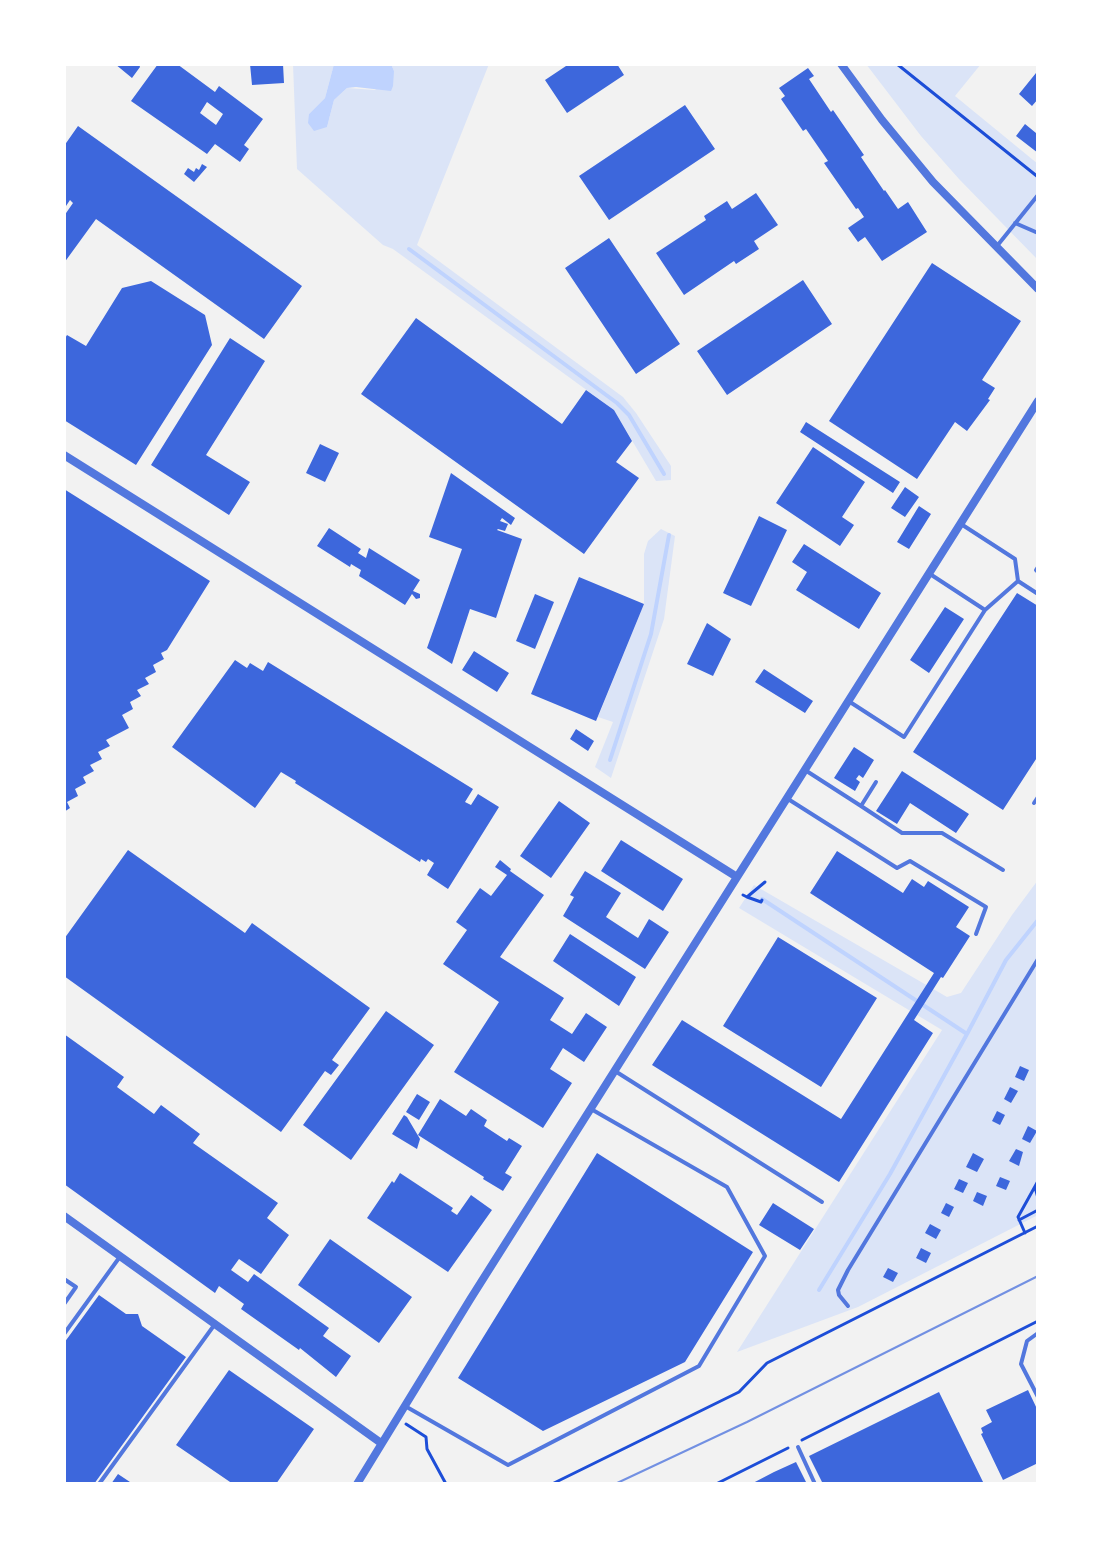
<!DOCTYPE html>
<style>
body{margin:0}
#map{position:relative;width:1102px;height:1548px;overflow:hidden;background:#f2f2f2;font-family:Karla,sans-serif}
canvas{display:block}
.frame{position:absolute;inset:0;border:66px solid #fff;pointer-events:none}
</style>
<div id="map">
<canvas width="1102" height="1548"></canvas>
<div class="frame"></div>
</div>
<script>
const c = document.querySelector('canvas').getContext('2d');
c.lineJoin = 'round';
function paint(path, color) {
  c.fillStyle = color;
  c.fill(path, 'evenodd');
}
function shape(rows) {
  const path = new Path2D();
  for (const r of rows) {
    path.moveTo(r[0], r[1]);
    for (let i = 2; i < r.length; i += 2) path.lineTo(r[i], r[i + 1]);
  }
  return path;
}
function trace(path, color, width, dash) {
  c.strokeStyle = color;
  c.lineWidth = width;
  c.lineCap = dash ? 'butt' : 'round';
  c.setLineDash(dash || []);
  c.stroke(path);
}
paint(shape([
 [293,64,334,64,325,98,309,114,327,127,334,100,347,88,375,90,394,71,391,64,489,64,417,245,623,397,636,413,671,466,671,480,656,481,614,410,393,249,383,245,297,169],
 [866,64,981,64,955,96,1038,164,1038,260,959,179,921,136],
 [661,529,675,536,664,619,611,778,595,767,613,722,598,717,644,604,644,554,648,541],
 [1038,880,1038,1215,858,1307,737,1352,942,1030,739,908,754,885,947,997,961,993,1012,915]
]), '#dbe4f7');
paint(shape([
 [334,64,391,64,394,71,393,86,391,91,356,87,347,88,334,100,327,127,314,131,308,123,309,114,325,98]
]), '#bfd3fe');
trace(shape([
 [409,249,617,403,629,415,664,474],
 [610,760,651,634,669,535],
 [762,899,967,1034],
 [819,1290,890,1174,967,1034,1006,960,1038,920]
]), '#bfd3fe', 4);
paint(shape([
 [115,64,139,64,140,67,132,78],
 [158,64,177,64,215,92,219,86,263,119,244,145,249,149,240,162,215,144,207,154,131,101],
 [207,102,223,114,216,125,200,113],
 [250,64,283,64,284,83,252,85],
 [569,64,617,64,624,75,567,113,545,80],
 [808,68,814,76,809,79,831,112,833,110,864,155,861,157,884,191,885,190,898,209,908,202,927,232,882,261,865,237,858,242,848,228,864,217,858,208,856,209,824,163,828,161,806,129,803,131,781,99,785,96,779,88],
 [1036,73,1038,74,1038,99,1032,106,1019,94],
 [685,105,715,149,609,220,579,176],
 [1025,124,1036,133,1038,130,1038,153,1016,136],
 [78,126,302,286,264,339,96,219,64,263,64,216,73,203,70,200,64,209,64,146],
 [202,164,207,167,194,182,184,174,188,168,194,172,196,168,199,170],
 [756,193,778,225,754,241,759,249,736,264,734,261,684,295,656,253,706,220,704,216,727,201,732,209],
 [609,238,680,344,636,374,565,268],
 [932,263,1021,321,982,380,995,388,988,399,990,400,967,431,955,422,917,479,829,421],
 [803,280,832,324,727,395,697,351],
 [151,281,205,315,212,345,136,465,64,420,64,340,67,335,86,346,122,288],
 [416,318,562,424,586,390,614,410,632,441,616,462,639,478,584,554,361,394],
 [230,338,265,361,206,455,250,482,229,515,151,465],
 [806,422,900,482,893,493,800,432],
 [320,444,339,453,325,482,306,473],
 [813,447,865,482,842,517,854,525,840,546,776,503],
 [451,473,515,518,511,525,502,518,500,521,508,524,505,531,498,529,497,530,522,539,496,618,470,609,452,664,427,648,462,549,429,537],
 [905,487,919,497,905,517,891,508],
 [64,489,210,581,167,650,161,653,164,659,153,665,156,672,145,678,149,684,137,690,141,696,130,702,133,709,122,715,129,728,106,740,110,746,98,752,102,759,90,765,94,771,83,777,86,783,75,789,78,796,67,802,70,808,64,812],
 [919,506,931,514,909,549,897,542],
 [759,516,787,530,751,606,723,593],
 [329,528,361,549,358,553,366,558,369,548,420,580,413,591,420,594,420,598,416,599,412,594,405,605,359,576,361,570,351,564,350,567,317,546],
 [804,544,881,593,859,629,796,590,807,572,792,562],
 [579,577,644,604,596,721,531,694],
 [1017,593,1038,606,1038,756,1003,810,913,752],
 [535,594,554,602,535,649,516,641],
 [945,607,964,619,929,673,910,660],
 [707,623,731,639,713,676,687,664],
 [474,651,509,673,497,692,462,670],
 [235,660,247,668,250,663,263,671,268,662,473,789,465,802,471,805,478,794,499,807,448,889,427,875,434,863,428,859,426,862,421,859,420,862,295,783,296,781,281,772,255,808,172,747],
 [764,669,813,701,805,713,755,682],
 [576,729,594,741,588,751,570,739],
 [854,747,874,760,863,778,859,775,856,779,860,782,855,791,834,778],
 [902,771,969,814,956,833,910,803,897,824,876,811],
 [559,801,590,823,551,878,520,856],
 [621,840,683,879,663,911,601,871],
 [128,850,245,933,252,923,370,1008,332,1060,339,1065,331,1075,325,1071,281,1132,64,976,64,939],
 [837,851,903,893,912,879,924,887,928,881,969,907,956,927,970,936,943,978,941,977,914,1020,933,1033,839,1182,652,1065,682,1020,841,1119,934,973,810,893],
 [500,860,511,869,510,871,544,895,500,957,564,998,550,1020,572,1034,586,1013,607,1027,584,1062,563,1048,550,1069,572,1083,543,1128,454,1072,499,1002,443,964,467,930,456,922,480,888,491,896,507,875,495,867],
 [585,871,621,893,606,917,638,938,649,919,669,932,645,969,563,916,574,897,570,895],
 [570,934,636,977,619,1006,553,961],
 [778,937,877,998,821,1087,723,1026],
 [386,1011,434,1045,351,1160,303,1125],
 [64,1034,124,1077,117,1087,154,1114,161,1105,200,1134,193,1143,278,1203,267,1218,289,1235,261,1274,239,1259,231,1270,248,1282,254,1274,329,1328,323,1336,351,1356,336,1377,300,1348,299,1350,241,1309,244,1304,219,1286,215,1293,64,1184],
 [1020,1066,1029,1070,1024,1081,1015,1077],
 [1010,1087,1018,1091,1011,1103,1004,1099],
 [417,1094,430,1102,419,1120,406,1112],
 [440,1099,466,1116,471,1109,487,1120,484,1126,507,1141,509,1138,522,1146,505,1173,512,1177,503,1191,483,1179,484,1177,418,1135],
 [997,1111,1005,1115,1000,1125,992,1121],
 [404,1115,407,1117,420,1139,417,1149,392,1134],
 [1028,1126,1037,1131,1030,1143,1022,1139],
 [1016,1149,1023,1152,1019,1166,1009,1161],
 [597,1153,753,1252,685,1362,543,1431,458,1378],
 [973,1153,984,1159,977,1172,966,1167],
 [400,1173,453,1208,451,1211,457,1215,471,1195,492,1210,448,1272,367,1218,392,1181,394,1183],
 [1000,1177,1010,1181,1006,1190,996,1186],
 [959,1179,968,1183,963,1193,954,1189],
 [977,1192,987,1196,983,1206,973,1201],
 [773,1203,814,1229,800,1250,759,1225],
 [946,1203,954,1207,949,1217,941,1213],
 [930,1224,941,1230,936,1239,925,1233],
 [330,1239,412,1297,379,1343,298,1285],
 [921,1248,931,1253,926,1263,916,1258],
 [888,1268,898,1273,893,1282,883,1277],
 [99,1295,126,1314,138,1314,142,1326,186,1357,94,1484,64,1484,64,1343],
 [229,1370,314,1429,276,1484,233,1484,176,1445],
 [1028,1390,1038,1411,1038,1463,1003,1480,981,1434,983,1433,981,1428,992,1422,986,1410],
 [939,1392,984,1484,823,1484,809,1456],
 [796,1462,807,1484,751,1484,774,1472],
 [118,1474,133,1484,111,1484]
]), '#3d67dc');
trace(shape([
 [897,64,1038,177],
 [743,895,747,897,765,882],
 [747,897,761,902,762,900],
 [1035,1187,1038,1198],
 [1019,1220,1038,1210],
 [1025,1233,1018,1217,1038,1181],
 [406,1424,426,1437,427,1449,446,1484],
 [802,1440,1038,1321],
 [552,1484,739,1392,767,1363,1038,1226],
 [716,1484,788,1448]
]), '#1d4ed8', 3);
trace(shape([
 [1015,223,1038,233],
 [997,246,1038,195],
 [961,524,1015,559,1018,581],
 [1038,567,1036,570,1038,572],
 [930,574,985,610],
 [850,702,904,737,985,610,1018,581,1038,594],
 [805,770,861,806,876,782],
 [788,799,897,868,910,861,986,907,976,934],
 [1034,803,1038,797],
 [861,806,902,833,942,833,1003,870],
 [615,1071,822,1202],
 [64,1279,76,1287,64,1304],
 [848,1306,839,1295,838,1290,848,1270,1038,959],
 [1038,1333,1027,1341,1021,1364,1038,1397],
 [64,1334,119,1258],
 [405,1406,508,1465,699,1366,765,1256,727,1187,591,1109],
 [798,1447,815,1484],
 [99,1484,215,1324]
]), '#5277de', 4);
trace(shape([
 [841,64,882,120,933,182,1038,289],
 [64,455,737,877],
 [64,1216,381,1443],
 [357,1484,471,1298,1038,401]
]), '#5277de', 8);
trace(shape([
 [615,1484,747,1422,1038,1276]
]), '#7290e2', 2);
</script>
